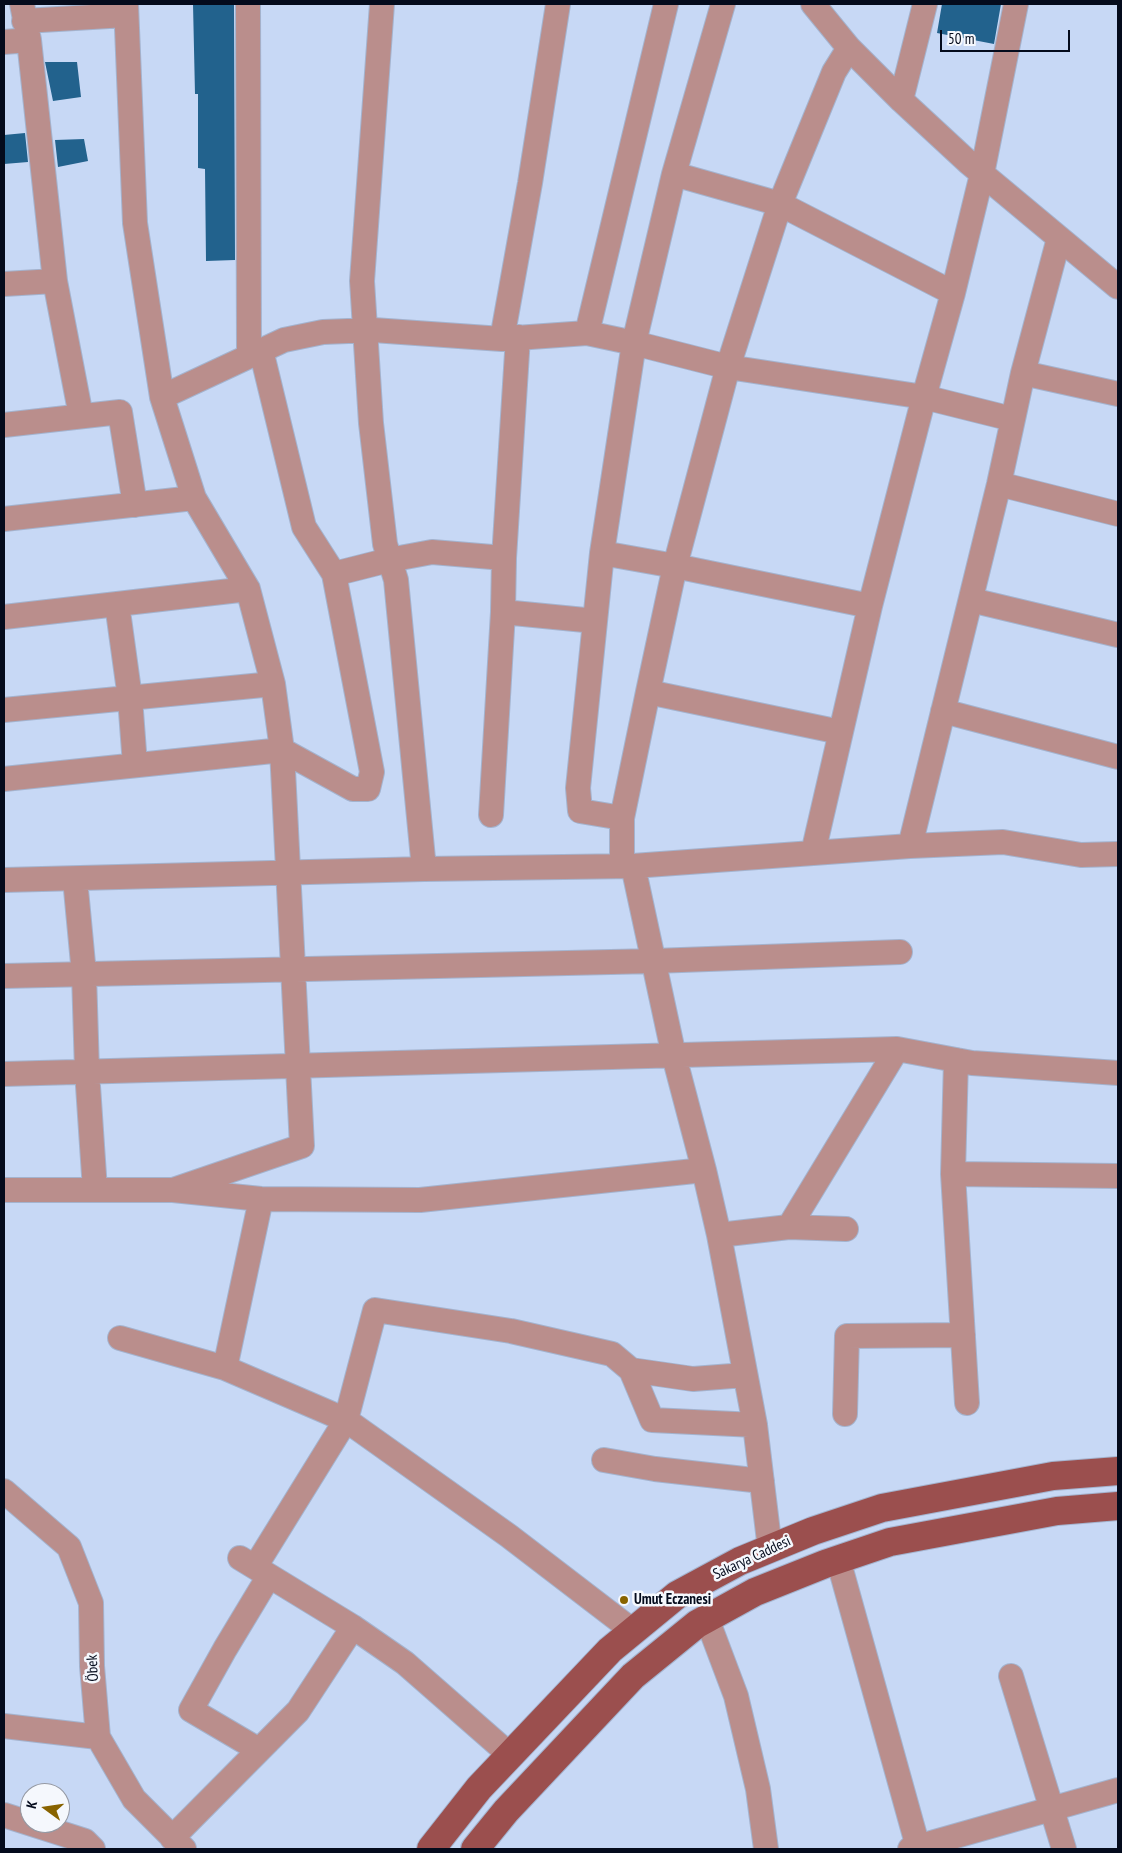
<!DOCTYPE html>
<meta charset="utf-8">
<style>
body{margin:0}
#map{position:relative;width:1122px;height:1853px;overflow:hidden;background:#c7d8f5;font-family:"PT Sans Narrow",sans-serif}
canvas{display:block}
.frame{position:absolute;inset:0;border:5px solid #040b1c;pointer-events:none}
.north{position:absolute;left:20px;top:1783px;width:50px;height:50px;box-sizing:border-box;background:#f5f8fd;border:1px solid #9599a3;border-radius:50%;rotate:284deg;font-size:14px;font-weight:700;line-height:20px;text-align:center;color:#040b1c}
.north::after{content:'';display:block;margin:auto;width:18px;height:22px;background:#886300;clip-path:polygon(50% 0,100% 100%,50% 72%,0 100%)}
.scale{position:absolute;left:940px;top:30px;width:130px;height:22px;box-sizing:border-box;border:2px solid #040b1c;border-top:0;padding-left:6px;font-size:15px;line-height:18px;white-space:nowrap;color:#040b1c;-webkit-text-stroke:4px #f5f8fd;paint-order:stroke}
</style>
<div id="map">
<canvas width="1122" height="1853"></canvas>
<div class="frame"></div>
<div class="north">K</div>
<div class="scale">50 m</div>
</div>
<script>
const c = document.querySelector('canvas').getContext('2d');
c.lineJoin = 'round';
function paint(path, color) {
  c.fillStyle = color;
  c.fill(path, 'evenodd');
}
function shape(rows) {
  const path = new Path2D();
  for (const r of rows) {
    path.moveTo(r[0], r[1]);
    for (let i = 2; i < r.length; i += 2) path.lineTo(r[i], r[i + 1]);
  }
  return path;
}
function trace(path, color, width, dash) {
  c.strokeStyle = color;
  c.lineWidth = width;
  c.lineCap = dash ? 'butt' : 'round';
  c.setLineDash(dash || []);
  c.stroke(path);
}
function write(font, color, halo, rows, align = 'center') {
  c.font = font + ' "PT Sans Narrow",sans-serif';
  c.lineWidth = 5;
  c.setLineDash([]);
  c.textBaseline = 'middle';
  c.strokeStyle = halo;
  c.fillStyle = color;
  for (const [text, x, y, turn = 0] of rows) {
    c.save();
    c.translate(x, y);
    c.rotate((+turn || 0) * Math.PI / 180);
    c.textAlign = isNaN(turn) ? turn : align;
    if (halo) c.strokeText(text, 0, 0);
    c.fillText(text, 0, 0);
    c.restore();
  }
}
paint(shape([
 [193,4,234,4,235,260,206,261,205,169,198,168,198,94,195,94],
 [942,4,1001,4,994,44,937,33],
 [45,62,77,62,81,97,53,101],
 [25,133,28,162,4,164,4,135],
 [84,139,88,161,58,167,55,140]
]), '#22628d');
const minor = shape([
 [126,4,135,223,162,397,194,498,248,589,273,684,282,750,302,1146,173,1190],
 [248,4,249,356],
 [382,4,362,281,371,423,385,544,396,580,424,869],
 [813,4,849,48,901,100,968,162,1118,287],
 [24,21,126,15],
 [4,42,29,40],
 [901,100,925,4],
 [674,174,780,204,953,293],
 [55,281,81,416],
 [4,284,55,281,29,40,22,4],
 [587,333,666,4],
 [502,339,530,183,558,4],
 [1023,373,1118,394],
 [162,397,284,340,323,332,373,330,502,339,587,333,634,343,728,367,924,397,1012,419],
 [4,425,120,412,135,505],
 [999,484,1118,514],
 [4,519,194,498],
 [602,553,675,566,870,606],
 [334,574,389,560,432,552,504,558],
 [971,600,1118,635],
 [117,604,130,698,135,765],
 [503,612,595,621],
 [4,617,248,589],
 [648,692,840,732],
 [4,710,273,684],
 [943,711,1118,757],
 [4,779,282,750,353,789,368,789,372,772,334,574,304,527,261,350],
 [491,815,503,612,504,558,518,337],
 [622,818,580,811,578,788,602,553,634,343,674,174,723,4],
 [910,846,999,484,1023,373,1059,238],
 [813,853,870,606,924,397,953,293,982,174,1016,4],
 [622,866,622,818,648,692,675,566,728,367,780,204,834,72,849,48],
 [633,866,674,1056,704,1170,719,1235,755,1425,770,1549],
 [75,879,84,974,87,1071,95,1190],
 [4,880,424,869,633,866,910,846,1003,842,1081,855,1118,854],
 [4,976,654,961,900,952],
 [897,1049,972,1063,1118,1073],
 [956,1060,953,1174,967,1403],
 [4,1074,897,1049,789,1227],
 [953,1174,1118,1176],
 [4,1190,173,1190,261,1199,420,1200,704,1170],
 [719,1235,789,1227,846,1229],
 [120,1338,225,1368,346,1420,509,1536,633,1631],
 [225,1368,261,1199],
 [631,1370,652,1420,755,1425],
 [845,1414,847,1336,963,1335],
 [604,1460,655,1469,762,1481],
 [4,1491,69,1547,91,1603,92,1666,98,1737,134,1799,184,1849],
 [240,1558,353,1627,405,1663,510,1755],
 [838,1559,918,1847],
 [255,1567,346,1420,375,1310,511,1331,612,1354,631,1370,693,1379,745,1375],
 [707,1619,736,1696,758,1789,766,1849],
 [1011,1676,1064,1849],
 [4,1726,98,1737],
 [259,1750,191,1710,225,1649,269,1576],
 [4,1815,85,1841,93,1849],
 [172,1838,298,1711,353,1627],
 [910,1849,1118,1790]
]);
const major = shape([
 [431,1849,479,1788,610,1650,677,1595,740,1561,813,1531,882,1508,1053,1476,1118,1471],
 [475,1849,506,1811,633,1676,697,1624,755,1592,825,1564,890,1542,1057,1511,1118,1506]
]);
trace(minor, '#a4b3ce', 26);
trace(major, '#a4b3ce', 30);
trace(minor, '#ba8e8c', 24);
trace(major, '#9b4f4e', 28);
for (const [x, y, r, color] of [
 [624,1600,5,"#886300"]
]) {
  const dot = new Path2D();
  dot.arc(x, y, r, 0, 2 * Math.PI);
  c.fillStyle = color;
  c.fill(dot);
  trace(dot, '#f5f8fd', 2);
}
write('15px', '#040b1c', '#f5f8fd', [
 ["Sakarya Caddesi",752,1558,-25],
 ["Öbek",93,1668,-93]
]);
write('bold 15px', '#040b1c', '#f5f8fd', [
 ["Umut Eczanesi",634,1600]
], 'left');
</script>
